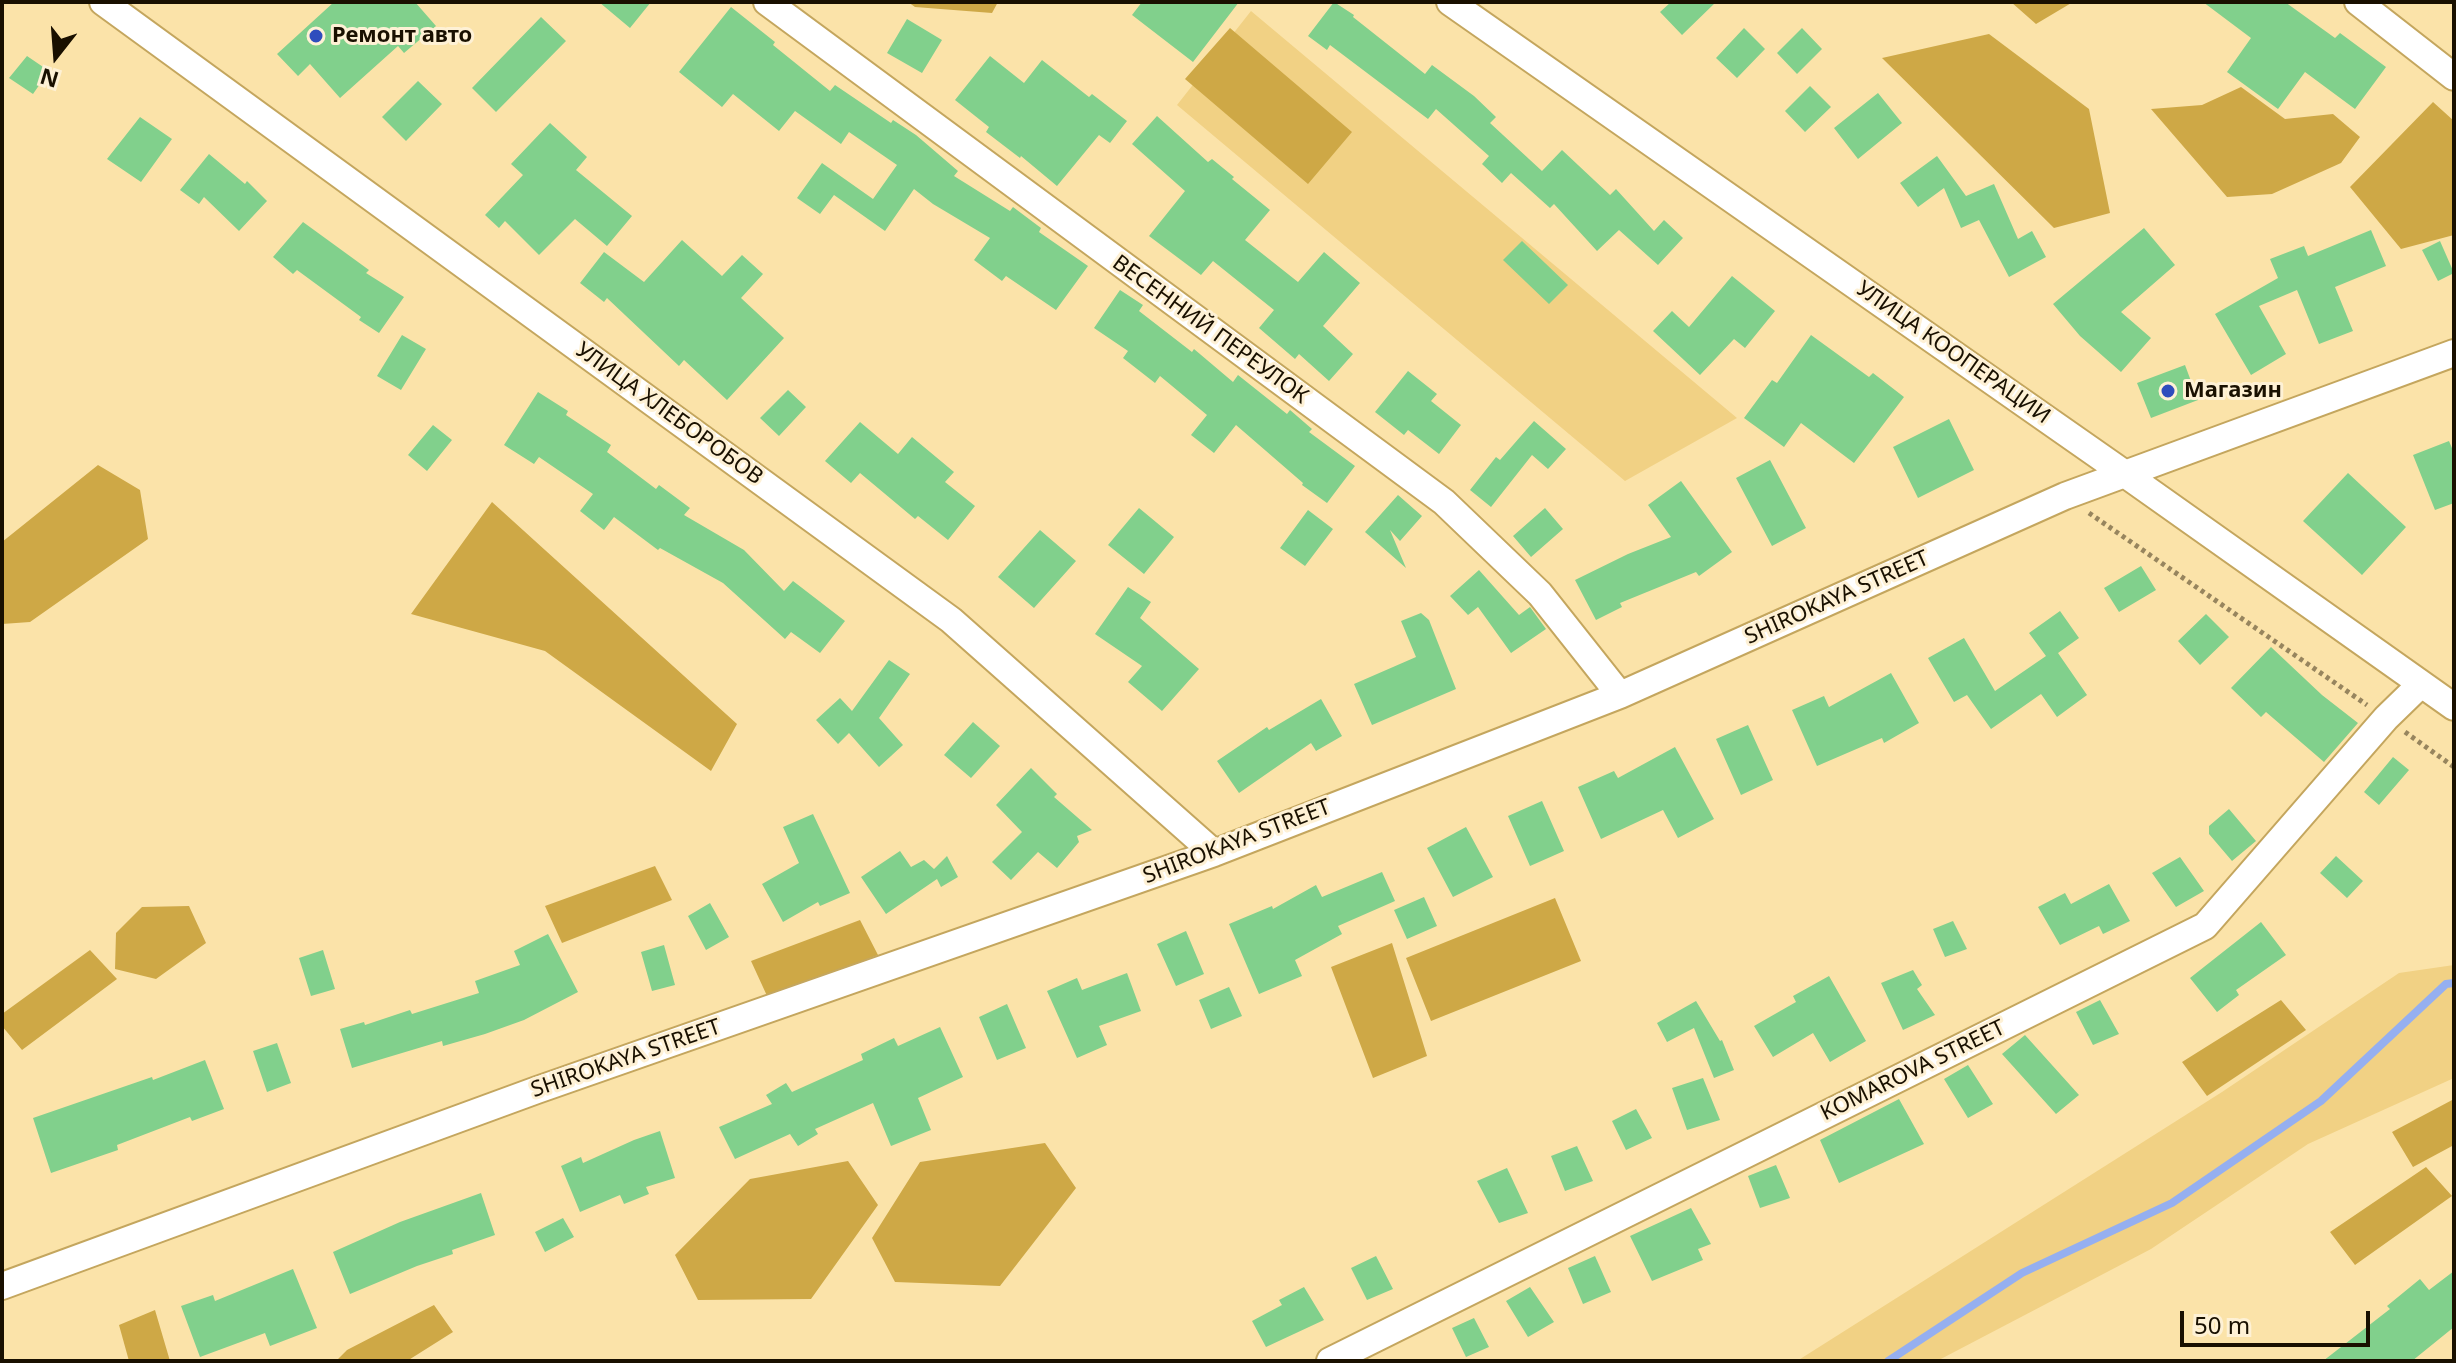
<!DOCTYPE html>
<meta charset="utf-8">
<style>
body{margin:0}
#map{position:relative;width:2456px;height:1363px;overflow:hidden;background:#fbe3a9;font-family:"Noto Sans",sans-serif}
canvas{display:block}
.frame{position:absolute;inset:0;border:4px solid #191000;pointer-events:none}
.north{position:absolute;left:16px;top:16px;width:80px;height:80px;-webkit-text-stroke:6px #fef1d5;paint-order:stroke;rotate:197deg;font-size:22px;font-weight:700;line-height:32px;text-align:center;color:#191000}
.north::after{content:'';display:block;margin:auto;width:28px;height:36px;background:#191000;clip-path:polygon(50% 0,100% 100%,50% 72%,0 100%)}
.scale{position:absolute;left:2180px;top:1311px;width:190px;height:36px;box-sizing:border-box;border:4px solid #191000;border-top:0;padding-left:10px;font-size:24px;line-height:28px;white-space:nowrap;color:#191000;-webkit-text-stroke:6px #fef1d5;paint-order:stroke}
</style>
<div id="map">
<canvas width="2456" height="1363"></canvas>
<div class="frame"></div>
<div class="north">N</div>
<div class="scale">50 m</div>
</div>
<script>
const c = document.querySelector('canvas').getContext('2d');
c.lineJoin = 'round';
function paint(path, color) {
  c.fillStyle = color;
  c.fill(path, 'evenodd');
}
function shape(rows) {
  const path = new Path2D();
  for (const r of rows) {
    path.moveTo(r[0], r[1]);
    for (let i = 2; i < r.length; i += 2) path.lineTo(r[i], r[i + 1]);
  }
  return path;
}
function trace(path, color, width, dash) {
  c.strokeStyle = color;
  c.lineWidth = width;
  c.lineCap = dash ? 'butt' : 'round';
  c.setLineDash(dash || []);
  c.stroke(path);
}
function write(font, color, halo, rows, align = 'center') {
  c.font = font + ' "Noto Sans",sans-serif';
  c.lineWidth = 6;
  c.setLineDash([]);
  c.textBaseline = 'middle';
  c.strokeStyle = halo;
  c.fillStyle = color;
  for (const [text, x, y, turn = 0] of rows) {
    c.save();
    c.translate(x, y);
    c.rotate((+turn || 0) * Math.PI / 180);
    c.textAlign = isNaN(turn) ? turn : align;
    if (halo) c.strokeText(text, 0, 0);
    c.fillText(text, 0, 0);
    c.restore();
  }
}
paint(shape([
 [1251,11,1737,418,1625,481,1177,105],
 [2454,965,2454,1078,2308,1144,2151,1249,1937,1361,1797,1361,2222,1092,2399,973]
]), '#f1d184');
paint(shape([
 [908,2,998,2,992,13,915,7],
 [2011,2,2073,2,2036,24],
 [1230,28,1352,132,1308,184,1185,79],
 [1989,34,2089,109,2110,213,2054,228,1882,58],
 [2241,87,2285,119,2333,114,2360,137,2341,163,2272,194,2227,197,2151,109,2202,105],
 [2433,102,2454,121,2454,235,2401,249,2350,187],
 [98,465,140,490,148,539,30,622,2,624,2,542],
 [492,502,737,724,711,771,545,651,411,614],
 [655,866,672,900,562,943,545,906],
 [1555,898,1581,961,1431,1021,1406,958],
 [189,906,206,943,156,979,115,969,116,933,142,907],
 [860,920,878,955,768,998,751,961],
 [1392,943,1427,1056,1373,1078,1331,967],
 [90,950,117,979,22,1050,2,1026,2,1014],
 [2281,1000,2306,1030,2207,1096,2182,1062],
 [2454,1099,2454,1145,2413,1167,2392,1132],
 [1045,1143,1076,1188,1000,1286,895,1282,872,1238,920,1162],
 [848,1161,878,1205,811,1299,698,1300,675,1255,750,1179],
 [2426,1167,2452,1196,2355,1265,2330,1232],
 [434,1305,453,1332,407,1361,336,1361,347,1350],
 [155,1310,170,1361,129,1361,119,1325]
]), '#cea846');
trace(shape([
 [1888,1361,2022,1273,2172,1203,2321,1101,2446,984,2454,983]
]), '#95aff0', 8);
paint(shape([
 [334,2,415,2,436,26,404,53,398,46,340,98,310,64,298,76,277,54],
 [599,2,651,2,630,28],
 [1142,2,1239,2,1193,62,1132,15],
 [1334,2,1354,15,1353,17,1425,74,1432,65,1474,96,1496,117,1490,123,1542,171,1562,150,1610,195,1616,189,1654,231,1664,220,1683,238,1658,265,1619,230,1597,251,1554,204,1550,208,1511,173,1502,183,1482,164,1489,156,1436,109,1428,119,1330,45,1327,50,1308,36],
 [1671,2,1716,2,1682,35,1660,12],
 [2203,2,2285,2,2335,38,2340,33,2386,67,2355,109,2305,72,2278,109,2227,72,2251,38],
 [731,7,775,42,773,45,830,91,835,85,891,123,893,120,916,135,958,171,954,176,1010,211,1013,207,1041,228,1039,232,1088,266,1056,310,1006,276,1002,281,974,260,990,238,933,204,914,189,885,231,834,195,820,214,797,198,822,163,873,199,897,165,849,132,841,144,795,111,779,131,733,94,722,107,679,72],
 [541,17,566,41,496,112,472,88],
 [907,19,942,40,922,73,887,53],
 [1744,28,1765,49,1737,78,1716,58],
 [1802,28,1822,49,1797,74,1777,53],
 [27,56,49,71,33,94,9,78],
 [990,56,1024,83,1042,60,1089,97,1092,94,1127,121,1110,143,1099,135,1057,186,1021,156,1020,158,986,132,989,127,955,100],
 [418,81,442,104,406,141,382,117],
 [1810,86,1831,107,1805,132,1785,111],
 [1878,93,1902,123,1858,159,1834,128],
 [1157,116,1208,162,1212,159,1234,177,1232,179,1270,210,1245,240,1298,282,1324,252,1360,283,1323,326,1353,354,1329,381,1299,354,1295,359,1259,328,1274,310,1213,261,1201,275,1149,236,1185,191,1132,144],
 [140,117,172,139,141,182,107,159],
 [550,123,587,157,576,170,632,216,607,246,575,219,539,255,505,221,499,228,485,215,523,175,511,164],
 [209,154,245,184,247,181,267,201,239,231,204,197,199,204,180,190],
 [1937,156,1966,196,1994,184,2018,239,2032,231,2046,257,2009,277,1979,220,1961,228,1944,188,1918,207,1900,183],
 [303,222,369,270,366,273,404,297,379,333,359,320,361,317,297,270,293,274,273,257],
 [2144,228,2175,265,2121,312,2151,338,2121,372,2080,336,2053,304],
 [2371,230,2386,266,2335,287,2353,331,2319,344,2297,290,2259,306,2286,354,2251,375,2215,314,2278,278,2270,259,2304,246,2308,256],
 [682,240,722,276,742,255,763,274,741,298,784,338,727,400,684,360,679,366,607,298,604,302,580,283,604,252,644,282],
 [1522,241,1568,285,1549,304,1503,260],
 [2440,241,2454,273,2438,281,2422,250],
 [1732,276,1775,311,1745,348,1734,339,1700,375,1653,331,1672,311,1689,327],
 [1120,290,1143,305,1139,311,1192,352,1194,349,1233,382,1238,375,1287,414,1290,410,1312,429,1309,432,1355,466,1327,503,1302,485,1303,483,1236,425,1214,453,1191,435,1207,415,1160,376,1155,383,1123,358,1128,351,1094,328],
 [402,335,426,349,401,390,377,376],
 [1811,335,1869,377,1873,373,1904,397,1854,463,1801,423,1784,447,1744,418,1772,380,1777,383],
 [2185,365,2198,400,2151,418,2137,383],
 [1408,371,1437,394,1431,401,1461,425,1439,454,1408,430,1404,435,1375,412],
 [788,390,806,407,779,436,760,418],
 [538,392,568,411,566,415,611,445,607,452,656,489,659,485,690,508,684,515,744,550,784,591,793,581,845,621,820,653,791,632,785,639,723,583,660,548,658,550,614,517,604,530,580,511,593,494,539,457,534,464,504,445],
 [1949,419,1974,470,1918,498,1893,447],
 [1534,421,1566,449,1548,469,1532,455,1491,507,1470,490,1496,457,1500,460],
 [860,422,898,454,912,437,954,472,945,482,975,506,948,540,918,516,915,519,860,473,851,483,825,461],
 [433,425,452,440,427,471,408,455],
 [2449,441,2454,453,2454,503,2435,510,2413,455],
 [1770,460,1806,528,1772,546,1736,478],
 [2348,473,2406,527,2362,575,2303,521],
 [1681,481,1732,552,1699,576,1696,572,1620,603,1622,607,1596,620,1575,580,1628,554,1671,537,1648,505],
 [1398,495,1422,516,1400,541,1390,530,1406,568,1365,532],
 [1139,508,1174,537,1144,574,1108,545],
 [1545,508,1563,529,1531,557,1513,536],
 [1308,510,1333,529,1305,566,1280,548],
 [1040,530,1076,561,1034,608,998,577],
 [2141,566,2156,590,2119,612,2104,588],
 [1479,570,1519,615,1530,607,1546,629,1511,653,1478,607,1468,615,1450,596],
 [1128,587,1151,602,1140,618,1199,669,1162,711,1128,682,1142,666,1095,634],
 [2060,611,2079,638,2058,653,2087,695,2057,717,2041,694,1991,729,1967,695,1954,702,1928,658,1964,638,1995,691,2046,656,2029,633],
 [1421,613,1429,620,1456,689,1372,725,1354,684,1416,657,1401,621],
 [2206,614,2229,637,2200,665,2178,641],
 [2271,647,2322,695,2358,723,2324,762,2266,712,2261,717,2231,688],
 [889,660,910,674,879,718,903,745,879,767,849,733,838,744,816,720,840,698,852,711],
 [1891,673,1919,723,1884,743,1882,738,1817,766,1792,710,1824,696,1829,707],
 [1321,699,1342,736,1316,751,1311,743,1239,793,1217,761,1267,727,1269,730],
 [973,722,1000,746,971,778,944,755],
 [1748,725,1773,780,1741,795,1716,739],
 [1675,747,1714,819,1678,838,1663,810,1601,839,1578,787,1614,771,1618,778],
 [2393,757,2409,770,2379,805,2364,792],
 [1031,768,1057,794,1054,797,1092,830,1077,836,1079,842,1057,868,1038,852,1011,880,992,862,1022,832,996,805],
 [1542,801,1564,851,1530,866,1508,816],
 [2229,809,2256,841,2232,861,2209,834,2209,826],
 [813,814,850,893,820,906,818,902,783,922,762,884,799,863,783,827],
 [1466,827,1493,877,1453,897,1427,848],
 [900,851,911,867,924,860,934,869,947,856,958,877,941,887,937,879,886,914,861,877],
 [2336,856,2363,881,2347,898,2320,873],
 [2180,857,2204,891,2176,907,2152,873],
 [1382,872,1395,901,1338,926,1342,934,1295,960,1302,976,1259,994,1229,924,1272,906,1273,909,1316,885,1322,897],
 [2109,884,2130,921,2103,934,2099,926,2060,945,2038,907,2065,893,2071,904],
 [1424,897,1437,926,1407,939,1394,910],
 [710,903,729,937,706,950,688,916],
 [1953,921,1967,949,1945,957,1933,929],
 [2261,922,2286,955,2236,990,2239,995,2217,1012,2190,978],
 [1186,931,1204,974,1176,986,1157,944],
 [548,934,578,992,524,1020,485,1034,443,1046,442,1041,352,1068,340,1029,364,1022,365,1025,410,1010,412,1014,479,993,475,981,520,965,514,951],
 [664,945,675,985,652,991,641,952],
 [323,950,335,989,311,996,299,958],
 [1913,970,1922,985,1917,989,1935,1015,1903,1030,1881,983],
 [1127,973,1141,1011,1099,1026,1107,1045,1077,1058,1047,991,1077,978,1082,990],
 [1829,976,1866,1041,1830,1062,1813,1033,1773,1057,1754,1026,1796,1002,1793,996],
 [1229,987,1242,1016,1211,1029,1199,1000],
 [2100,1000,2119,1034,2093,1045,2076,1012],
 [1696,1001,1720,1041,1722,1040,1734,1070,1714,1078,1694,1028,1667,1042,1657,1023],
 [1007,1004,1026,1048,997,1060,979,1017],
 [940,1027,963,1077,918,1098,931,1130,891,1146,873,1103,815,1129,818,1134,798,1146,790,1134,735,1159,719,1127,772,1104,766,1095,786,1083,792,1092,863,1060,861,1054,894,1038,898,1046],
 [2025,1035,2079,1095,2056,1114,2002,1054],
 [277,1043,291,1083,267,1092,253,1051],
 [205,1060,224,1109,192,1121,190,1117,117,1145,118,1150,51,1173,33,1118,152,1077,153,1080],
 [1968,1065,1993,1104,1968,1118,1944,1079],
 [1703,1078,1720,1120,1687,1130,1672,1088],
 [1899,1099,1924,1144,1839,1183,1820,1140],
 [1636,1109,1652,1138,1626,1150,1612,1121],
 [660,1131,675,1178,646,1187,649,1194,624,1204,620,1195,580,1212,561,1166,581,1157,583,1163,634,1140],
 [1577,1146,1593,1181,1565,1191,1551,1156],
 [1776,1165,1790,1198,1760,1208,1748,1176],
 [1507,1168,1528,1213,1499,1223,1477,1181],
 [481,1193,495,1235,452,1250,453,1254,417,1266,350,1294,333,1252,400,1222],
 [1691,1208,1711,1244,1698,1249,1703,1260,1652,1281,1630,1236],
 [563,1218,574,1237,545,1252,535,1232],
 [1376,1256,1393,1289,1367,1300,1351,1268],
 [1595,1256,1611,1292,1583,1304,1568,1268],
 [293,1269,317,1328,270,1346,265,1333,200,1357,181,1306,213,1295,215,1301],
 [2454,1271,2454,1327,2412,1361,2323,1361,2390,1309,2387,1306,2420,1279,2429,1290],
 [1304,1287,1324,1320,1266,1347,1252,1321,1282,1305,1279,1300],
 [1530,1287,1554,1322,1528,1337,1506,1301],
 [1474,1318,1489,1347,1466,1357,1452,1328]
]), '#81d08c');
const minor = shape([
 [103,2,951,620,1214,853],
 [767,2,1444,502,1540,594,1620,695],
 [1450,2,2125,474,2454,707],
 [2358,2,2454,77],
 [2,1286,537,1090,1214,853,1620,695,2065,496,2454,353],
 [1330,1361,2205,926,2386,718,2421,684]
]);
trace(minor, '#c4a65e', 30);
trace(shape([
 [2089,513,2367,705],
 [2405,732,2454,767]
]), '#97855e', 5, [4, 4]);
trace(minor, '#fff', 26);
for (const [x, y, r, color] of [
 [316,36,8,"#2f4dbd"],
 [2168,391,8,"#2f4dbd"]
]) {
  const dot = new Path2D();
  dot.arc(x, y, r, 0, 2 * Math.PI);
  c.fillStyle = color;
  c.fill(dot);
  trace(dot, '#fef1d5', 3);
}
write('bold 22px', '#191000', '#fef1d5', [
 ["Ремонт авто",332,36],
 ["Магазин",2184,391]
], 'left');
write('22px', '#191000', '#fef1d5', [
 ["ВЕСЕННИЙ ПЕРЕУЛОК",1210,330,36],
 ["УЛИЦА КООПЕРАЦИИ",1953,353,35],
 ["УЛИЦА ХЛЕБОРОБОВ",669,414,36],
 ["SHIROKAYA STREET",1837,598,-24],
 ["SHIROKAYA STREET",1237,842,-21],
 ["SHIROKAYA STREET",626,1059,-19],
 ["KOMAROVA STREET",1913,1071,-26]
]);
</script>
